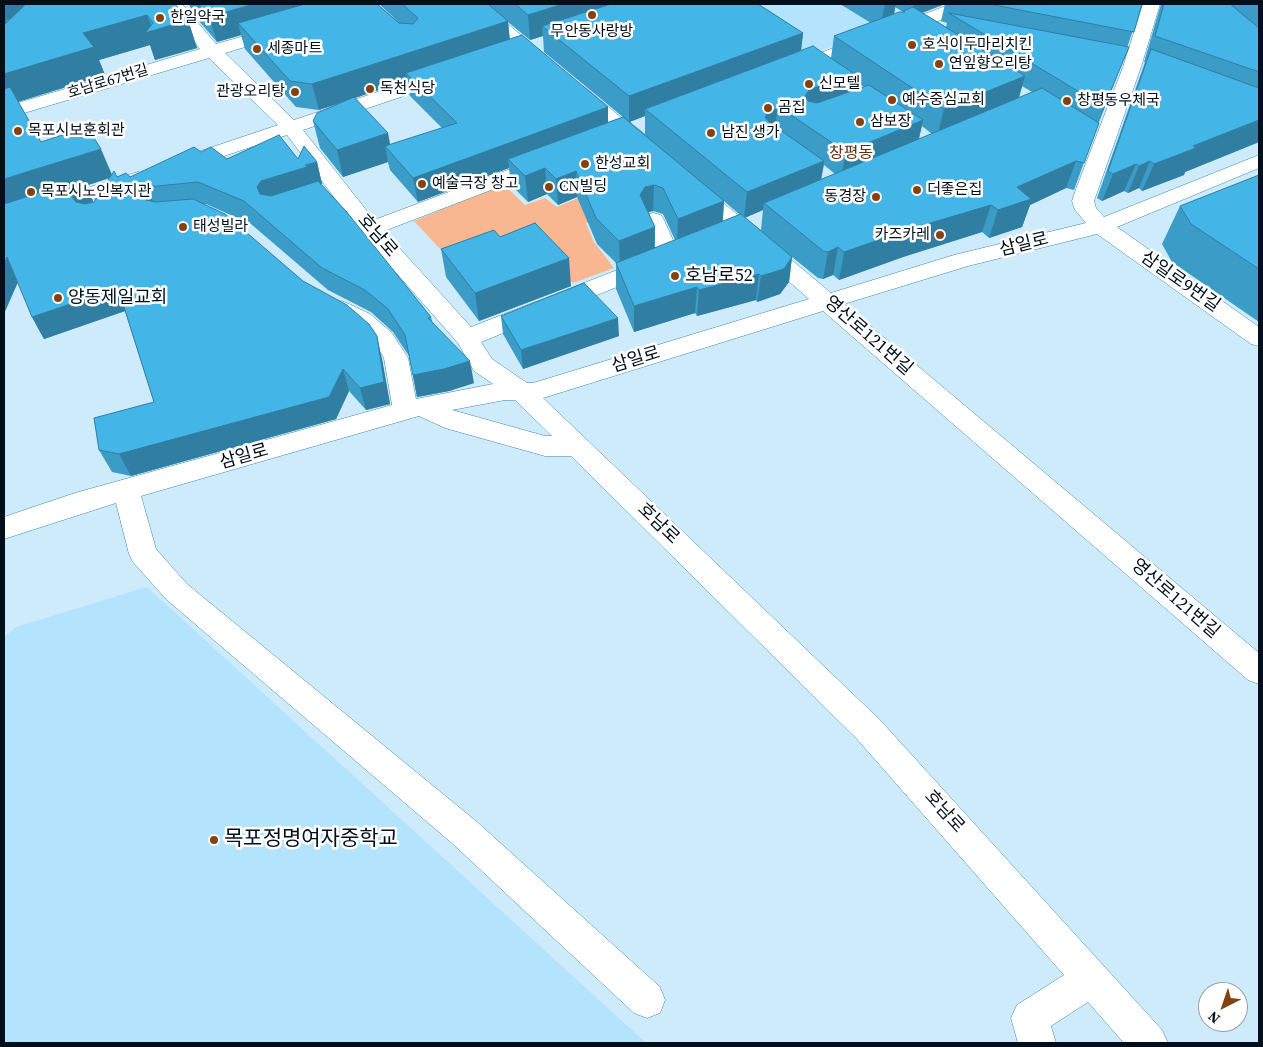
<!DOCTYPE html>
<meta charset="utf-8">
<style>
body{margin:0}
#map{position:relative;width:1263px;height:1047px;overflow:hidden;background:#ceebfb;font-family:"Source Serif 4",serif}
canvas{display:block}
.frame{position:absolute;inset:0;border:5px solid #000f1a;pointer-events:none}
.north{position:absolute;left:1198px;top:982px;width:50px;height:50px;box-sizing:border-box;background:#fff;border:1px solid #999fa3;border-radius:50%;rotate:221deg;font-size:14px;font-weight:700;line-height:20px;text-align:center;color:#000f1a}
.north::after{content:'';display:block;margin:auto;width:18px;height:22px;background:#854211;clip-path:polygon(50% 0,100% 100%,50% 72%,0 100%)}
</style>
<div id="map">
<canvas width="1263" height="1047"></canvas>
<div class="frame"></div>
<div class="north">N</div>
</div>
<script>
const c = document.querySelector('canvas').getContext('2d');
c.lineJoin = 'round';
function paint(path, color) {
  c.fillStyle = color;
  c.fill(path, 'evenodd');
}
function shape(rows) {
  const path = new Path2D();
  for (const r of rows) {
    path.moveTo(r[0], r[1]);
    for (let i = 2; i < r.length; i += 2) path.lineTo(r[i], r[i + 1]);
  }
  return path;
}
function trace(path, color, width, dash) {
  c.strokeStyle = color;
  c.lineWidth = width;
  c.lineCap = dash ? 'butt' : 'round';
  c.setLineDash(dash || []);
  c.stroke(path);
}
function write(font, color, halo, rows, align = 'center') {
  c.font = font + ' "Source Serif 4","Noto Sans KR",serif';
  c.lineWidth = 5;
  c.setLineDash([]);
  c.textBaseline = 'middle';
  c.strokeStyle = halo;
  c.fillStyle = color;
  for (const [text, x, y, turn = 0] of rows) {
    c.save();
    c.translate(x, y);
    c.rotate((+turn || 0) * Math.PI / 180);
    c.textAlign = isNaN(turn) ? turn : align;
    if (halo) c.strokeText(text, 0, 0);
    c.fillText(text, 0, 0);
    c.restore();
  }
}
paint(shape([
 [691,4,862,4,878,28,744,80],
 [147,587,646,1043,4,1043,4,637,16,627]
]), '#b3e3fd');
paint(shape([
 [503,184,525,205,545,198,557,207,583,196,604,217,586,223,594,242,614,268,573,283,539,249,456,266,414,221]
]), '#f8b791');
const minor = shape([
 [165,4,182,4,216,44,279,26,285,27,288,31,285,35,225,53,294,120,437,72,444,70,451,72,453,76,451,80,303,130,374,220,537,159,544,157,551,159,554,163,551,167,384,231,471,327,643,260,651,258,659,260,662,265,659,270,481,342,492,359,527,383,533,383,809,299,689,194,686,190,689,186,696,184,703,186,831,293,954,255,1086,223,1075,210,1072,201,1076,189,1123,67,1143,4,1160,4,1141,67,1094,201,1096,208,1104,217,1259,155,1259,168,1117,227,1259,327,1259,346,1251,344,1097,234,968,266,844,304,1259,653,1259,684,1248,680,823,311,543,398,879,719,1162,1030,1168,1043,1124,1043,1088,1002,1051,1026,1056,1043,1018,1043,1011,1018,1017,1005,1064,975,857,739,571,456,545,456,445,428,419,416,141,496,156,549,187,584,477,822,660,987,665,1000,660,1013,647,1018,634,1013,453,844,167,600,133,562,129,554,116,503,4,539,4,517,75,493,392,405,384,358,376,345,354,326,333,314,329,309,333,304,341,301,349,304,370,314,392,333,408,358,416,399,493,384,474,371,458,343,362,234,287,135,188,168,181,170,174,168,171,164,174,160,278,125,209,58,4,119,4,107,200,49,165,4],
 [505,400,515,400,552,436,545,436,452,410,505,400],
 [465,4,483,4,548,57,551,61,548,65,542,67,536,65,465,4],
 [951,4,975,4,972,8,802,73,795,75,788,73,786,69,788,65,951,4],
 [579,86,586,88,649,141,652,145,649,149,642,151,635,149,572,96,570,92,572,88,579,86],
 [138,172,145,174,148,178,145,182,4,228,4,214,138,172],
 [653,213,661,215,664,220,681,258,678,263,670,265,662,263,659,258,642,220,645,215,653,213]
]);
trace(minor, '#3b87ab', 1);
paint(minor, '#fff');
paint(shape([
 [4,4,175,4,188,20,197,48,155,60,150,45,99,60,105,75,18,102,41,142,117,177,130,177,201,152,227,159,298,159,317,162,322,184,321,184,431,317,432,321,474,383,449,391,417,397,409,356,393,332,371,312,328,290,251,224,206,204,204,204,382,359,390,404,366,410,349,391,336,419,131,476,112,472,99,450,154,402,125,311,44,339,32,317],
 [109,178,94,202,92,202,93,201,85,186],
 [189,4,377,4,400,23,379,4,758,4,803,33,801,51,831,58,834,36,871,23,840,4,1142,4,1119,71,1098,124,1074,190,1066,188,1030,205,1022,227,989,238,982,232,903,257,839,280,833,275,823,279,818,278,792,257,789,282,780,294,757,302,756,300,697,316,695,313,634,332,616,289,616,263,597,244,577,197,558,205,547,194,528,202,511,185,509,168,418,202,390,170,388,162,343,177,320,148,313,121,341,103,319,110,296,107,245,49,241,35,217,42,193,14],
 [945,4,941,21,947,23,946,27,922,13],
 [895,7,903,12,894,14],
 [508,22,530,40,543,36,544,52,623,117,608,122,608,107,510,39],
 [852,79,864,87,850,92],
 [408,80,410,96,442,128,390,145,355,98],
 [1022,86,1032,92,1019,98],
 [645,116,645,134,630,122],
 [922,126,932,134,919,139],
 [824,165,835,174,821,179],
 [724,201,740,215,723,221],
 [763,210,761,230,745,218],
 [653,211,663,214,675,240,655,248,655,227,648,212],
 [1161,4,1259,4,1259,142,1185,172,1184,175,1142,191,1139,188,1128,193,1124,191,1102,201,1097,198,1145,62,1144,62],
 [1259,175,1259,322,1172,262,1162,244,1180,206],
 [500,237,571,286,479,321,446,277,441,249],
 [501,316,619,336,523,369,503,334]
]), '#3a9cc7');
paint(shape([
 [4,4,62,4,6,20,12,32,4,40],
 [254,4,345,4,238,23,241,35,217,42,209,17],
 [563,4,640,4,542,26,543,36,530,40,528,15],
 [885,4,896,4,892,24,880,28],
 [914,4,945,4,911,17],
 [147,15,153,31,188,20,197,48,155,60,150,45,99,60,105,75,4,106,4,74,83,33],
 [508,21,510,46,406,73,408,80,319,110,312,84],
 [803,33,800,58,645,109,645,116,629,122,629,96],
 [1129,47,1119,71,1095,132,1104,107],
 [853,73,849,99,805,115,805,96,809,90],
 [1025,76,1017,104,937,137,944,109],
 [608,107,608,130,508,159,509,168,418,202,413,178],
 [777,109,775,134,765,117,769,111],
 [923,120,917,146,841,178,846,152],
 [1259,120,1259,142,1185,172,1184,175,1142,191,1154,164,1193,146],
 [388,133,392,154,385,146,388,162,343,177,337,150],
 [101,149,113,177,85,186,93,201,82,219,4,212,4,179],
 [824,161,820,187,764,203,763,210,744,218,747,192],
 [1076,161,1066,188,1030,205,1022,227,989,238,998,210,1017,187],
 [1150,161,1139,188,1128,193,1139,166],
 [317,162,322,184,312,188,264,209,257,187,261,181],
 [1136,164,1124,191,1102,201,1113,174],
 [545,168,547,194,528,202,525,176],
 [576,171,577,197,558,205,556,179],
 [654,185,653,211,645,213,640,195,645,187],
 [147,187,156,209,151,215,142,193],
 [724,201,722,226,677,245,678,219],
 [991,205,982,232,903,257,839,280,844,252,910,229],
 [655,227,654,253,620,267,619,241],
 [838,247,833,275,823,279,828,252],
 [7,257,19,280,4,314,4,264],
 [792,257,789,282,780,294,757,302,761,276],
 [569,258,571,286,479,321,475,293],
 [759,274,756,300,697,316,699,290],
 [697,287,695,313,634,332,634,306],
 [118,288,128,310,44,339,32,317],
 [618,318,619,336,523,369,521,350],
 [377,336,382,359,390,404,366,410,360,388],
 [470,361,474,383,449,391,417,397,413,375],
 [343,369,349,391,336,419,131,476,119,454]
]), '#307fa2');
const building = shape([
 [26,4,175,4,188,20,145,33,153,23,147,15,83,33,94,47,4,74,4,25,26,4],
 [198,4,254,4,209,17,198,4],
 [305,4,377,4,399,23,413,24,418,18,402,4,488,4,508,21,312,84,290,81,238,23,305,4],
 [515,4,563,4,528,15,515,4],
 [611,4,758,4,803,33,629,96,542,26,611,4],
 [989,4,1142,4,1134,32,989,4],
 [1164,4,1230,4,1259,28,1259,72,1155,36,1164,4],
 [913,7,1025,76,944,109,834,36,899,12,905,12,903,11,913,7],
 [949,13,1129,47,1104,107,949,13],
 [522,35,608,107,413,178,385,146,457,123,406,73,522,35],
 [813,46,853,73,809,90,805,96,808,101,817,103,869,85,923,120,846,152,785,111,777,109,769,111,765,117,769,122,824,161,747,192,645,109,813,46],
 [1151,49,1259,88,1259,120,1193,146,1196,148,1154,164,1150,161,1139,166,1136,164,1113,174,1108,171,1151,49],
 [10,87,41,142,87,127,101,149,4,179,4,89,10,87],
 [1042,88,1099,123,1084,163,1076,161,1017,187,1031,199,998,210,991,205,910,229,844,252,838,247,828,252,823,251,764,203,1042,88],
 [354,97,388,133,337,150,313,121,317,113,354,97],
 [623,117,724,201,678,219,663,188,654,185,645,187,640,195,655,227,619,241,596,218,576,171,556,179,545,168,525,176,508,159,623,117],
 [279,135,298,159,304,146,317,162,305,165,307,167,261,181,257,187,260,194,271,196,318,181,346,211,431,317,428,318,470,361,444,369,413,375,405,335,388,309,365,290,322,268,244,201,198,182,147,187,142,193,146,200,155,202,193,199,225,214,303,281,347,305,369,324,377,336,384,382,360,388,343,369,329,397,119,454,99,450,94,418,154,402,118,288,32,317,7,257,4,264,4,204,82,179,72,197,76,202,85,204,94,202,114,171,117,177,126,173,130,177,194,147,201,152,211,147,227,159,279,135],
 [1259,175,1259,269,1191,224,1180,206,1259,175],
 [741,214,792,257,784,269,761,276,759,274,699,290,697,287,634,306,616,263,741,214],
 [535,223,569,258,475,293,441,249,494,230,500,237,535,223],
 [584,283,618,318,521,350,501,316,584,283]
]);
paint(building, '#44b5e7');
trace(building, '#307fa2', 1);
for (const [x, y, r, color] of [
 [592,15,5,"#854211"],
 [160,18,5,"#854211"],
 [912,45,5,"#854211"],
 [257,49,5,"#854211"],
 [939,64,5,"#854211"],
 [809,84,5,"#854211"],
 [370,89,5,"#854211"],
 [295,92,5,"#854211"],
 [892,100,5,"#854211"],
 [1067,101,5,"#854211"],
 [768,108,5,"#854211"],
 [860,122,5,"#854211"],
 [18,131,5,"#854211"],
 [711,133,5,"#854211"],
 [585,164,5,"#854211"],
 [422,184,5,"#854211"],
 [549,187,5,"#854211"],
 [917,190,5,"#854211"],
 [31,192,5,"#854211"],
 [876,197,5,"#854211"],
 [183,227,5,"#854211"],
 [940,235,5,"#854211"],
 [675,276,5,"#854211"],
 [58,298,5,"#854211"],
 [214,840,5,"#854211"]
]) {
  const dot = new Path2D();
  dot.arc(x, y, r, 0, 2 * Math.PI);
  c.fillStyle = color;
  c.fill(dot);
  trace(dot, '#fff', 2);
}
write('15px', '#000f1a', '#fff', [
 ["한일약국",170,18],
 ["무안동사랑방",592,32,"center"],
 ["호식이두마리치킨",922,45],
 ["세종마트",267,49],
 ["연잎향오리탕",949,64],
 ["신모텔",819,84],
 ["독천식당",380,89],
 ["관광오리탕",285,92,"right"],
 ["예수중심교회",902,100],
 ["창평동우체국",1077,101],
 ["곰집",778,108],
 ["삼보장",870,122],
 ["목포시보훈회관",28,131],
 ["남진 생가",721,133],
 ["한성교회",595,164],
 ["예술극장 창고",432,184],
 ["CN빌딩",559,187],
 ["더좋은집",927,190],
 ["목포시노인복지관",41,192],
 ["동경장",866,197,"right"],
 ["태성빌라",193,227],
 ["카즈카레",930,235,"right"]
], 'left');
write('15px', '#000f1a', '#fff', [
 ["호남로67번길",108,82,-17]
]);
write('16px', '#603112', '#fff', [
 ["창평동",851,154]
]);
write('18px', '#000f1a', '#fff', [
 ["호남로",377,236,49],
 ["삼일로",1024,245,-14],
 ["삼일로9번길",1180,282,35],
 ["영산로121번길",868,336,41],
 ["삼일로",636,360,-17],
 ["삼일로",244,457,-16],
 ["호남로",658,524,44],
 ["영산로121번길",1175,599,41],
 ["호남로",944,812,48]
]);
write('18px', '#000f1a', '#fff', [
 ["호남로52",685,276],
 ["양동제일교회",68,298]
], 'left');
write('21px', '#000f1a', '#fff', [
 ["목포정명여자중학교",224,840]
], 'left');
</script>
